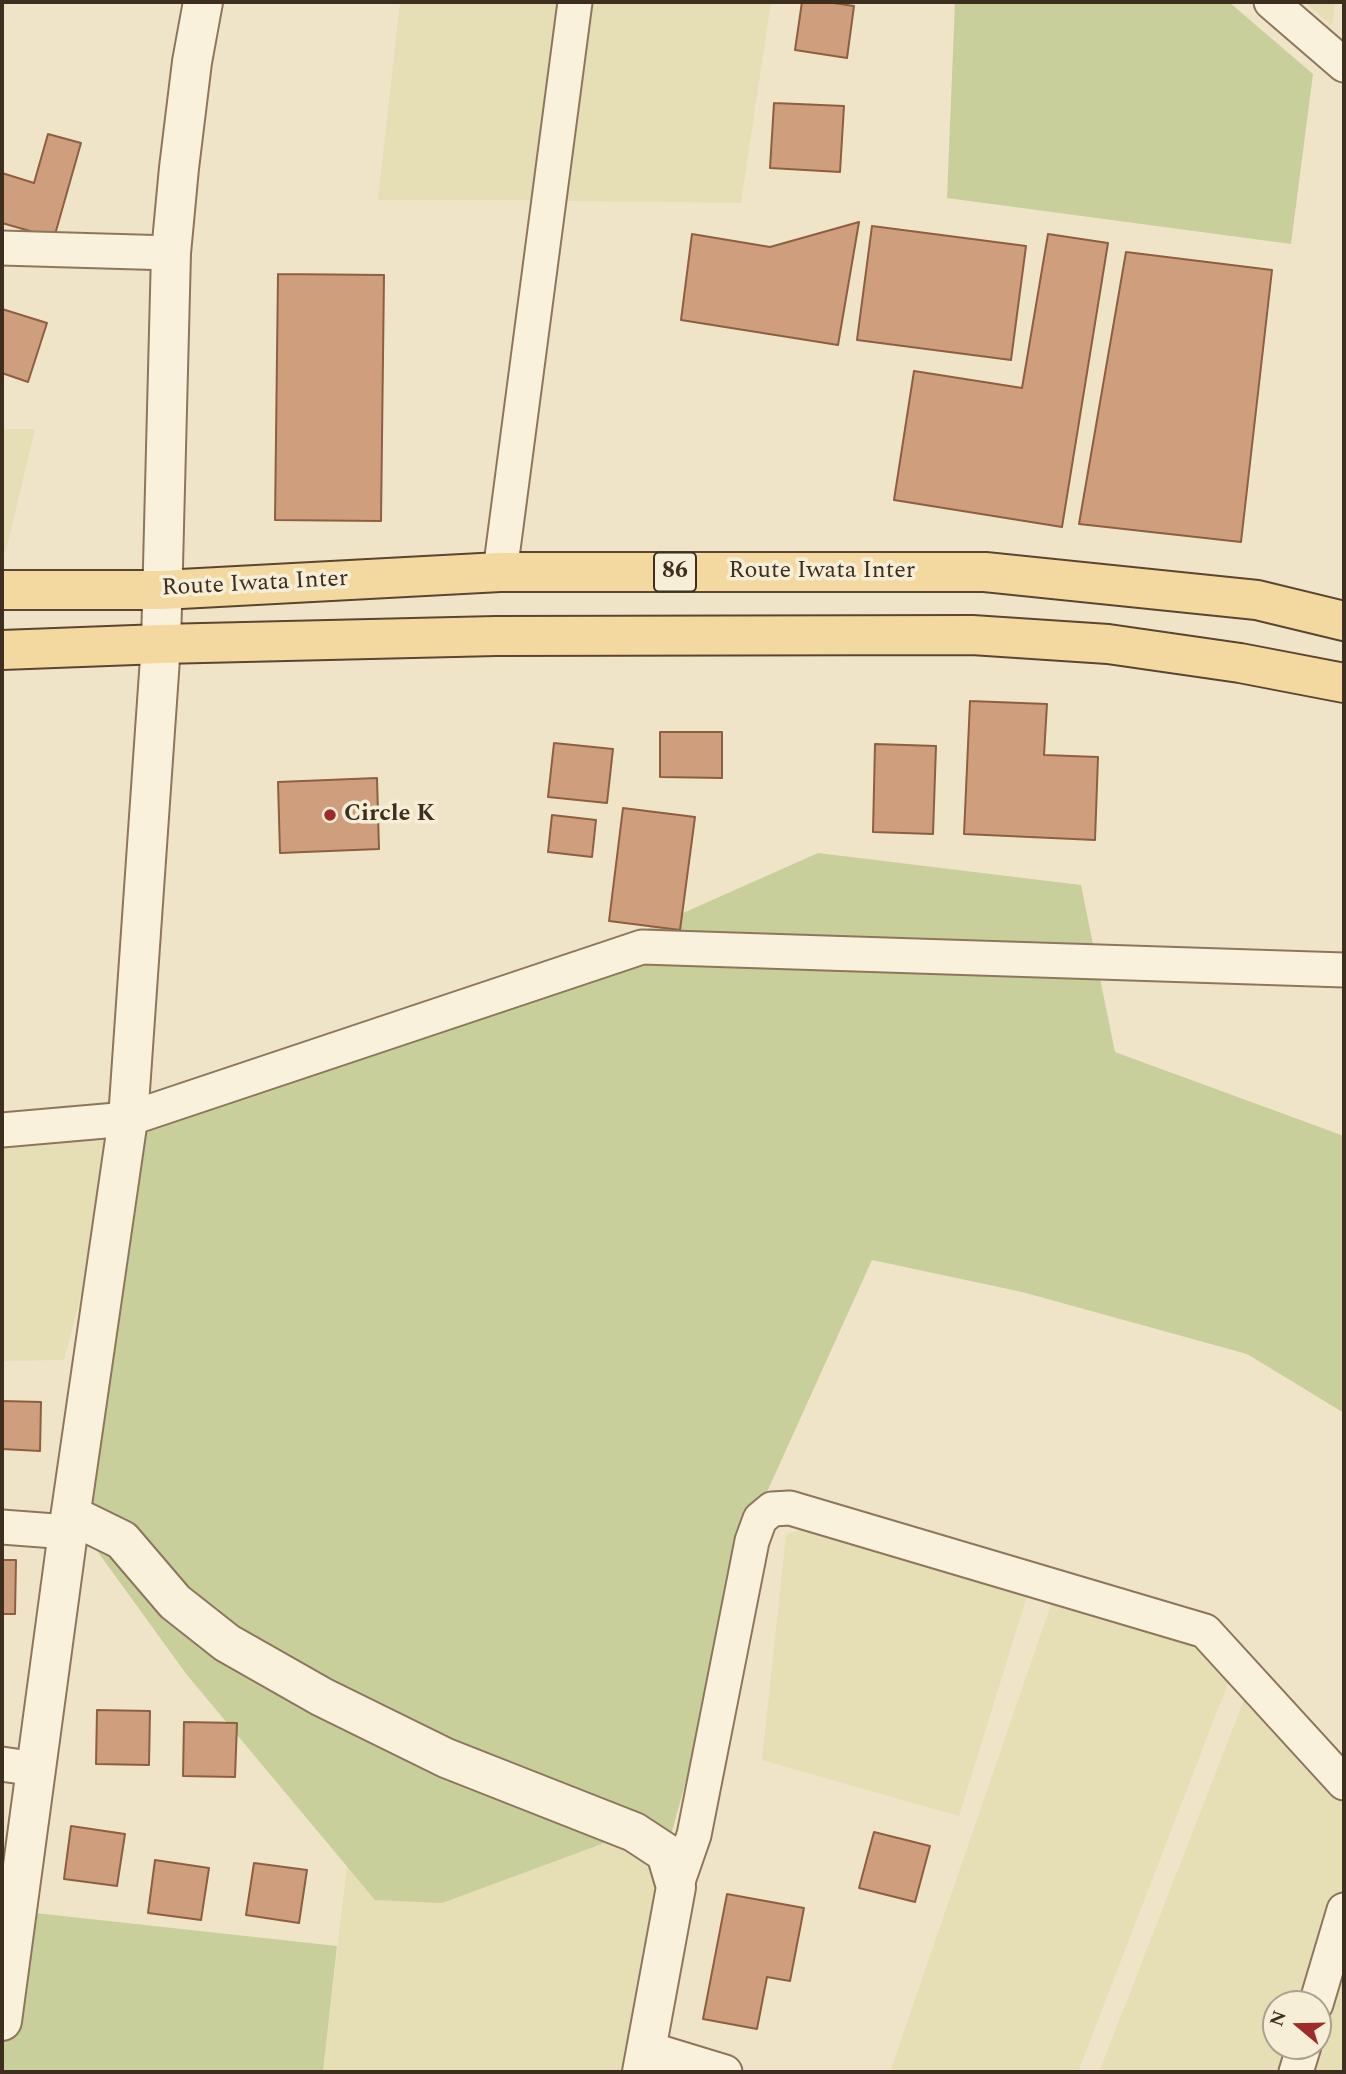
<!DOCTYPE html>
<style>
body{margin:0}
#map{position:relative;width:1346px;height:2074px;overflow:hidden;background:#f0e4c8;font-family:Spectral,serif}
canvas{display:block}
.frame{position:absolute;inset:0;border:4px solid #3d2e20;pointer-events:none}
.north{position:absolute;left:1262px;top:1990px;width:70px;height:70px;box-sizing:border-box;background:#f7eed8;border:2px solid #ada18e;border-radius:50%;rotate:289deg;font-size:19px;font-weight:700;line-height:28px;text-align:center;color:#3d2e20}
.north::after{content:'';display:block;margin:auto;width:24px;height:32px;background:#9e2a2b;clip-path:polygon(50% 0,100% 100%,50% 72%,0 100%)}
</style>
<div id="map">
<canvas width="1346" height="2074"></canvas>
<div class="frame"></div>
<div class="north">N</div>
</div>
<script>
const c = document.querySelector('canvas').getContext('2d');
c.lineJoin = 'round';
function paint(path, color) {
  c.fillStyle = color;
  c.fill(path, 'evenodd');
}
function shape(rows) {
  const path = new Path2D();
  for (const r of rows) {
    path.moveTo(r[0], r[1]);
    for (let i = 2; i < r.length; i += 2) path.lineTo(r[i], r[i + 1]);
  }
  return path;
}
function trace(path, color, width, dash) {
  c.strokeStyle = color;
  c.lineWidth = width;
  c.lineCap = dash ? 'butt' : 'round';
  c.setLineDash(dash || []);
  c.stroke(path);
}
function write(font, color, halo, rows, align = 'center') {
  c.font = font + ' Spectral,serif';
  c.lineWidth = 7;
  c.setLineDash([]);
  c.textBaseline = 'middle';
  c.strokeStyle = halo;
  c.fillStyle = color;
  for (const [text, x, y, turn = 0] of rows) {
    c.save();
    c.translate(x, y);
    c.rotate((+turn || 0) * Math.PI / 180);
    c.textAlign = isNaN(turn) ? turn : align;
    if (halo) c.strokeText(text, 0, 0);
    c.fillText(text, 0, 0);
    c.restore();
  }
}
paint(shape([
 [400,2,557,2,531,200,378,200],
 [587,2,771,2,741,203,566,201],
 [1304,2,1335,2,1332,26],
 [2,429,35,429,6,551,2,551],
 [128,1119,64,1360,2,1361,2,1130],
 [826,1519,1032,1580,959,1816,762,1760,786,1535],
 [1057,1587,1205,1631,1235,1665,1078,2072,903,2072,891,2069],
 [1251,1682,1344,1783,1344,2072,1099,2072],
 [1276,2004,1318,2004,1318,2046,1276,2046],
 [634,1832,666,1853,634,2072,323,2072,347,1865,376,1899]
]), '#e6deb5');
paint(shape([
 [955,2,1229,2,1313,74,1291,244,947,198],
 [818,853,1081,885,1115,1052,1344,1136,1344,1413,1247,1354,1022,1292,872,1260,757,1514,711,1691,666,1853,634,1832,442,1903,375,1900,187,1675,71,1515,128,1119,413,1033],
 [17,1911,337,1946,323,2072,2,2072,2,2021]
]), '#c9cf9b');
const building = shape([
 [802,2,827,2,854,6,847,58,795,50,802,2],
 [774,103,844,106,840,172,770,168,774,103],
 [48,134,81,143,54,238,2,223,2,173,34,183,48,134],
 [859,222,838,345,681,320,692,234,770,247,859,222],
 [872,226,1026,246,1011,360,857,340,872,226],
 [1048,234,1108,243,1062,527,894,500,914,371,1022,388,1048,234],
 [1126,252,1272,270,1241,542,1079,524,1126,252],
 [278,274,384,275,381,521,275,520,278,274],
 [2,309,47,323,28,382,2,373,2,309],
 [970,701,1047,704,1044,755,1098,757,1095,840,964,834,970,701],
 [660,732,722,732,722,778,660,777,660,732],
 [554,743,613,749,607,803,548,797,554,743],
 [875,744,936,746,933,834,873,832,875,744],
 [377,778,379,849,280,853,278,782,377,778],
 [623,808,695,817,680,930,609,921,623,808],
 [552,815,596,820,592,857,548,852,552,815],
 [2,1401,41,1402,40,1451,2,1449,2,1401],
 [2,1560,16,1560,15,1614,2,1614,2,1560],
 [97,1710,150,1711,149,1765,96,1764,97,1710],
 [184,1722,237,1723,235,1777,183,1776,184,1722],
 [71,1826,125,1834,117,1886,64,1879,71,1826],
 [874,1832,930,1846,915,1902,859,1888,874,1832],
 [155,1860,209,1868,201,1920,148,1913,155,1860],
 [254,1863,307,1870,299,1923,246,1915,254,1863],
 [727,1894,804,1908,790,1981,767,1977,757,2029,703,2019,727,1894]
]);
paint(building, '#cf9f7d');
trace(building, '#8d5f41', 2);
const minor = shape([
 [1271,2,1344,65],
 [2,248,171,253],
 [500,572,575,2],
 [2,1130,128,1119,642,947,1344,970],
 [2,1527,68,1532],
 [2,1764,36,1769],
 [676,1887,694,1835,752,1541,760,1519,772,1509,790,1508,1205,1631,1344,1783],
 [1316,2004,1344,1910],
 [646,2048,725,2072],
 [1296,2072,1304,2046]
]);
const tertiary = shape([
 [71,1515,122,1540,175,1602,227,1643,322,1697,446,1758,634,1832,666,1853,676,1887,642,2072],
 [2,2021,68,1532,128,1119,161,644,171,253,179,168,192,62,203,2]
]);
const primary = shape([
 [2,590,162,590,500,572,985,572,1257,600,1344,621],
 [2,650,161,644,496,636,972,635,1108,644,1240,663,1344,683]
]);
trace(minor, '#8d765c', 37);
trace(tertiary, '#8d765c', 42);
trace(primary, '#5b4430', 42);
trace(minor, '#faf1dc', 33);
trace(tertiary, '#faf1dc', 38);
trace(primary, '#f3d9a0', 38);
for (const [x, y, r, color] of [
 [330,815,7,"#9e2a2b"]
]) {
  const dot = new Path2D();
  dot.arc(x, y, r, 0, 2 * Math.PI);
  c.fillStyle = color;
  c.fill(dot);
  trace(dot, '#f7eed8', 2.5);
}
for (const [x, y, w] of [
 [675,572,42]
]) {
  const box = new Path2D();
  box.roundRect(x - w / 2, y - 19.5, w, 39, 5);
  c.fillStyle = '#f7eed8';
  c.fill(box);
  trace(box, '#3d2e20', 2);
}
write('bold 23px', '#3d2e20', null, [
 ["86",675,572]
]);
write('24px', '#3d2e20', '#f7eed8', [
 ["Route Iwata Inter",822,572],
 ["Route Iwata Inter",255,585,-3]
]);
write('bold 24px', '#3d2e20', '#f7eed8', [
 ["Circle K",344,815]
], 'left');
</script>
